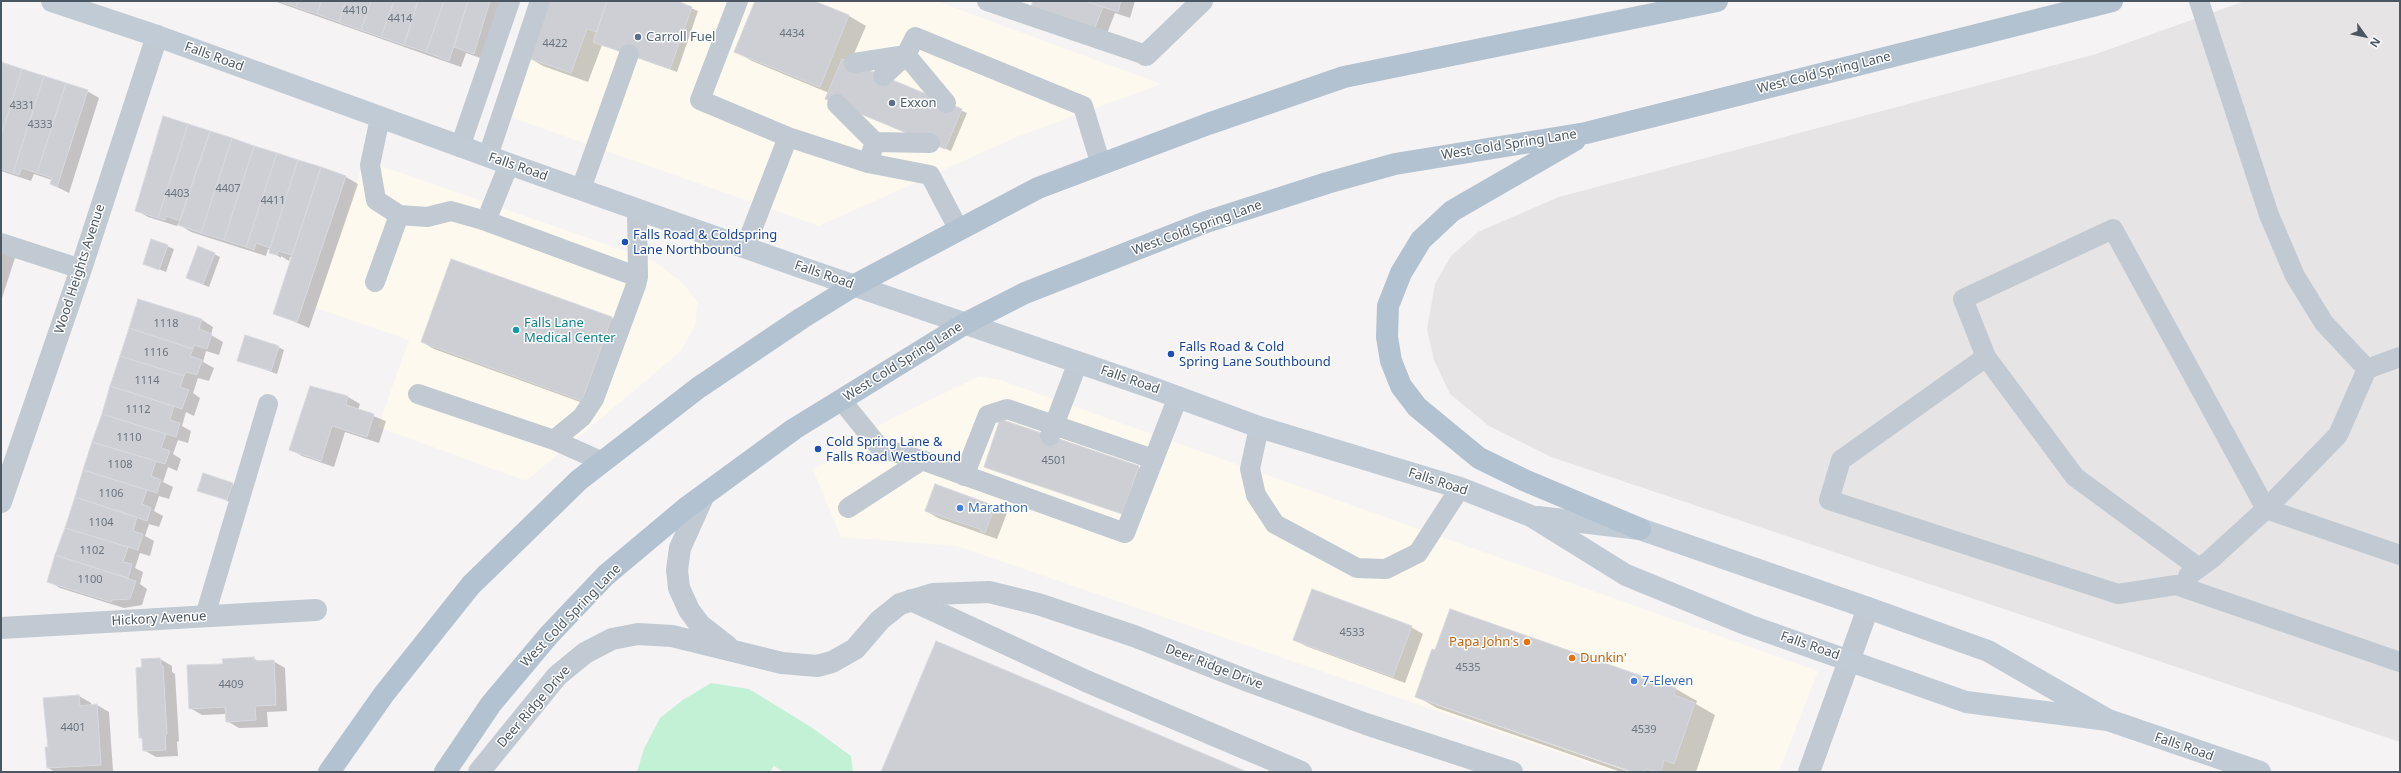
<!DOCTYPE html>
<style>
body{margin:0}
#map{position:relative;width:2401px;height:773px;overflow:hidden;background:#f5f3f3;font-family:"Noto Sans",sans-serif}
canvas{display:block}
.frame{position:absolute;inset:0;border:2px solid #4a5661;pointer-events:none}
.north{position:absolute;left:2345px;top:16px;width:40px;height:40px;-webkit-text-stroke:3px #fff;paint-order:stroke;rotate:123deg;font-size:11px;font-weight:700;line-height:16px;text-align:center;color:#4a5661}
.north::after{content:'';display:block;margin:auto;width:14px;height:18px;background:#4a5661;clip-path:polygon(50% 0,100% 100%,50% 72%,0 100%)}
</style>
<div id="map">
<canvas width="2401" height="773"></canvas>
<div class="frame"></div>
<div class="north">N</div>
</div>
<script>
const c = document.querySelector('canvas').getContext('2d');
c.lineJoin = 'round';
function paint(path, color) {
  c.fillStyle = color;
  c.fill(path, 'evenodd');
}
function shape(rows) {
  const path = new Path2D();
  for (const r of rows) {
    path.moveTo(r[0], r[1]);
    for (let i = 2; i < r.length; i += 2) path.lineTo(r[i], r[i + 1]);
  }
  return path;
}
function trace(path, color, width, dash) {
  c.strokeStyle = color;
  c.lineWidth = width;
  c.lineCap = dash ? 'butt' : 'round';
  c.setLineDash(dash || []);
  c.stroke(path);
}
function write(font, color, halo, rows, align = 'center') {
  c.font = font + ' "Noto Sans",sans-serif';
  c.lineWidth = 3;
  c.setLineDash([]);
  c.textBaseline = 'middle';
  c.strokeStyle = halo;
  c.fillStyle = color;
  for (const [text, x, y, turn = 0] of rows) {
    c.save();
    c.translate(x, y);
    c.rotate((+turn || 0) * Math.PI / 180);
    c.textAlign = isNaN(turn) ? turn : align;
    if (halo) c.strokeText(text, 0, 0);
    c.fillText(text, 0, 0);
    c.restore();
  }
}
paint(shape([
 [535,1,936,1,1161,84,1019,136,819,226,496,112],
 [364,160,654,261,683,283,698,303,695,326,680,352,526,481,378,427,409,340,316,308],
 [980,376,1000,380,1818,671,1779,772,1615,772,957,546,841,537,813,470,888,420]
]), '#fdf9ef');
paint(shape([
 [2245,1,2400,1,2400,742,1551,457,1489,426,1450,394,1434,360,1427,329,1435,284,1451,256,1478,232,1559,197,2096,54]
]), '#e6e4e5');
paint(shape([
 [711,683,749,689,811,727,851,756,853,772,784,772,774,766,770,772,637,772,644,749,660,718,683,700]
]), '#c3f1d5');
paint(shape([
 [274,1,505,1,486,60,466,53,461,67],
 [545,1,674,1,698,11,677,72,602,45,588,82,543,66,526,56],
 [756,1,812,1,849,16,866,26,850,63,967,113,951,151,832,102,829,93,752,61,735,51],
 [1034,1,1135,1,1130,18,1115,13,1106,36],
 [1,64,87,91,99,98,69,193,51,184,52,180,34,174,31,181,1,171],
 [164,117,346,177,358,184,309,328,274,313,293,257,290,257,289,261,281,256,281,258,268,249,266,256,191,232,178,224,177,226,148,217,136,210],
 [152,240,174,249,166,272,144,263],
 [1,250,15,258,1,301],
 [214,254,220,257,209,287,187,278],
 [452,260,612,318,624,325,594,407,434,349,422,342],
 [139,300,202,320,213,327,211,335,223,342,219,355,206,351,203,362,214,368,209,381,198,378,193,393,200,398,194,416,186,412,182,426,191,431,188,443,178,440,173,454,181,459,177,471,168,467,163,482,173,487,169,499,159,496,154,511,163,516,159,527,149,524,145,536,154,541,150,556,140,553,135,568,143,572,140,584,147,589,142,605,124,608,60,588,48,581],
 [278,347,284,350,277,374,238,360],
 [311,388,348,397,360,404,358,410,386,421,379,443,345,432,334,467,302,456,290,449],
 [985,466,1138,467,1144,471,1128,516],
 [232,484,238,487,233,503,199,490],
 [935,486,995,506,1007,513,997,539,938,518,926,511],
 [1450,611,1676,689,1697,701,1696,704,1715,715,1696,772,1636,772,1437,703,1437,705,1630,772,1621,772,1437,708,1416,696,1436,651],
 [1411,627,1423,634,1405,683,1306,646,1294,640],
 [253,658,260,662,273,661,285,668,287,711,267,712,268,727,239,728,227,721,226,714,202,715,190,708,224,664],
 [160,659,172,666,172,672,175,674,179,741,177,742,178,756,156,757,144,750,143,739,140,737,142,660],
 [79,696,91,703,91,706,97,705,109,712,113,771,55,772,48,768,49,748]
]), '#0003');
const building = shape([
 [279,1,298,1,296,7,279,1],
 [298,1,321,1,317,14,296,7,298,1],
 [321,1,346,1,339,22,317,14,321,1],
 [346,1,371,1,361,30,339,22,346,1],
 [371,1,394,1,381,37,361,30,371,1],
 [394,1,418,1,404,45,381,37,394,1],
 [418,1,444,1,426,52,404,45,418,1],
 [444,1,468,1,449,61,426,52,444,1],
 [468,1,490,1,474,54,454,47,468,1],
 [544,1,607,1,597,32,587,29,571,73,525,57,544,1],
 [607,1,677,1,692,7,670,69,593,42,607,1],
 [755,1,814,1,849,15,820,87,734,52,755,1],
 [1033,1,1085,1,1103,7,1094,30,1031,7,1033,1],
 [1085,1,1121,1,1118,12,1085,1],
 [842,59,962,109,945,149,825,99,842,59],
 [1,62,22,69,1,136,1,62],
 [22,69,44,76,13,173,1,169,1,136,22,69],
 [44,76,66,83,37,173,22,168,19,175,13,173,44,76],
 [66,83,88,90,57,187,50,184,52,178,37,173,66,83],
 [163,116,188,124,158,218,135,211,163,116],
 [188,124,210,131,180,221,166,216,165,220,158,218,188,124],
 [210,131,232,138,201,233,178,225,210,131],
 [232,138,254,146,224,240,201,233,232,138],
 [254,146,277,153,246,247,224,240,254,146],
 [277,153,298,160,270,248,256,243,254,250,246,247,277,153],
 [298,160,321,167,292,255,278,251,277,255,269,253,270,248,298,160],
 [321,167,346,176,297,322,273,314,321,167],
 [151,239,168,245,159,270,143,264,151,239],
 [198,246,215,253,203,284,186,278,198,246],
 [451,259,612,317,582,401,421,342,451,259],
 [138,299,202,319,199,329,212,334,207,349,194,345,193,349,129,328,138,299],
 [129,328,193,349,190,356,202,360,197,375,186,372,184,376,120,356,129,328],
 [245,335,279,346,271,371,237,361,245,335],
 [120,356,184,376,180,387,189,390,182,409,110,386,120,356],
 [110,386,174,406,170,420,180,423,176,437,102,414,110,386],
 [310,386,348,396,346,405,374,414,367,437,332,426,321,461,289,450,310,386],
 [102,414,166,434,161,448,170,451,165,464,92,442,102,414],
 [1000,419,1139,466,1122,514,984,467,1000,419],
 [92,442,156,461,151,476,161,480,157,493,83,470,92,442],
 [83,470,147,490,142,504,151,508,147,521,75,497,83,470],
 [203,473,233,483,227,500,197,491,203,473],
 [935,484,995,506,985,533,980,531,980,529,925,511,935,484],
 [75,497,137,517,133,531,143,534,138,550,65,528,75,497],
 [65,528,128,547,123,562,132,564,128,578,55,555,65,528],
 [55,555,136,581,130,599,112,600,111,602,47,582,55,555],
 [1312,589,1412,626,1393,677,1293,640,1312,589],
 [1450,609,1676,688,1674,695,1695,703,1674,764,1664,760,1661,772,1645,769,1644,772,1633,772,1415,697,1432,649,1435,650,1450,609],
 [936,641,1247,772,881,772,936,641],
 [254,657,254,661,274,660,276,705,255,706,256,720,226,722,225,707,189,709,187,665,223,664,222,659,254,657],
 [160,658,161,665,163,666,167,734,165,735,166,750,143,751,142,738,139,738,136,668,142,667,141,659,160,658],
 [79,695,80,706,97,704,101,765,47,768,45,747,48,747,43,698,79,695]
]);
paint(building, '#cdcfd5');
trace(building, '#d7d9de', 1);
trace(shape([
 [738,1,700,100,788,137,745,248],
 [987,1,1146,55],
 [2199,1,2269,215,2295,276,2324,323,2367,369],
 [906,55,946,103],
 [854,63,906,55,915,37,1083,106,1101,165],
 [883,76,906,55],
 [380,118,370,165,376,200,399,215,427,217,451,211,486,221,509,164],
 [788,137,868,163,875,142,837,104],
 [875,142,930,143],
 [460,147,510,1],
 [488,156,540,1],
 [868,163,930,175,959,230],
 [581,189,629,54],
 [486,221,638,277],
 [1,243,81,269],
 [375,282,399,215],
 [1986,357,1841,460,1829,500,2118,594,2176,585,2400,662],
 [418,394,554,440,603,462],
 [841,400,880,448,922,460,1125,533,1178,397],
 [1259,427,1250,469,1256,495,1275,524,1357,568,1386,569,1418,553,1460,488],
 [1050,436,1078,362],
 [554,440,582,417,594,399,636,285,638,277,637,209],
 [964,476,988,415,1007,409,1153,459],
 [848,508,922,460],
 [2199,568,2075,477,1986,357,1963,299,2113,229,2266,509,2400,555],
 [2188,576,2210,560,2266,509,2338,435,2367,369,2400,357],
 [205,616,268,404]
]), '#c1cad2', 20);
trace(shape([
 [1146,55,1202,1],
 [703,497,680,548,677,570,679,588,689,610,700,625,727,646],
 [1,502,81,269,157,36],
 [911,600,1086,681,1301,772],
 [1,628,316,610],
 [479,772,557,676,585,653,612,639,638,634,672,636,782,663,817,666,832,662,855,649,880,620,900,604,933,594,989,592,1038,604,1134,636,1248,681,1366,724,1512,772],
 [1809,772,1868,608]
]), '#c1cad2', 22);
trace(shape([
 [52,1,157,36,509,164,800,267,1150,387,1259,427,1460,488,1531,516,1626,575,1748,625,1966,702,2108,720],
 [1538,517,1640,529,1868,608,1988,651,2108,720,2260,772]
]), '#c1cbd6', 22);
trace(shape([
 [1575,140,1452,211,1421,240,1401,273,1388,306,1387,337,1391,361,1401,386,1417,407,1479,458,1524,480,1640,529],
 [329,772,384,694,471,585,579,480,698,388,802,318,855,285,1038,188,1208,124,1344,77,1717,1],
 [445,772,491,704,549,635,606,575,686,508,794,429,966,323,1025,293,1206,222,1327,183,1395,164,1586,133,2112,1]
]), '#b3c2d1', 22);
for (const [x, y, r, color] of [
 [638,37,4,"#5c6f8a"],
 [892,103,4,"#5c6f8a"],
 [625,242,4,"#1a4fb4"],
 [516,330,4,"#0f9aa8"],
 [1171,354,4,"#1a4fb4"],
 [818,449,4,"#1a4fb4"],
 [960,508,4,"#3f7fe0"],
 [1527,642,4,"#e8710a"],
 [1572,658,4,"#e8710a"],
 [1634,681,4,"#3f7fe0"]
]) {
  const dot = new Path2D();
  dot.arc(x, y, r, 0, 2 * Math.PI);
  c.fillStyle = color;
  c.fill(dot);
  trace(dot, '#fff', 1.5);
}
write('11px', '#6b747e', null, [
 ["4410",355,11],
 ["4414",400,19],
 ["4434",792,34],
 ["4422",555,44],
 ["4331",22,106],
 ["4333",40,125],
 ["4407",228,189],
 ["4403",177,194],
 ["4411",273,201],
 ["1118",166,324],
 ["1116",156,353],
 ["1114",147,381],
 ["1112",138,410],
 ["1110",129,438],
 ["4501",1054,461],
 ["1108",120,465],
 ["1106",111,494],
 ["1104",101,523],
 ["1102",92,551],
 ["1100",90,580],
 ["4533",1352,633],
 ["4535",1468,668],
 ["4409",231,685],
 ["4401",73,728],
 ["4539",1644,730]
]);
write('13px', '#4e5e75', '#fff', [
 ["Carroll Fuel",646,37],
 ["Exxon",900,103]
], 'left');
write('13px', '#4a5661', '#fff', [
 ["Falls Road",214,57,20],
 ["West Cold Spring Lane",1824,73,-14],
 ["West Cold Spring Lane",1509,145,-9],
 ["Falls Road",518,167,19],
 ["West Cold Spring Lane",1197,228,-20],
 ["Wood Heights Avenue",80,269,-72],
 ["Falls Road",824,275,19],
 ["West Cold Spring Lane",903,362,-32],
 ["Falls Road",1130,380,19],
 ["Falls Road",1438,482,18],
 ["West Cold Spring Lane",571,616,-46],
 ["Hickory Avenue",159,619,-3],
 ["Falls Road",1810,646,19],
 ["Deer Ridge Drive",1214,667,21],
 ["Deer Ridge Drive",534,707,-49],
 ["Falls Road",2184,747,19]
]);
write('13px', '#164399', '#fff', [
 ["Falls Road & Coldspring",633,235],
 ["Lane Northbound",633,250],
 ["Falls Road & Cold",1179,347],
 ["Spring Lane Southbound",1179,362],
 ["Cold Spring Lane &",826,442],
 ["Falls Road Westbound",826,457]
], 'left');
write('13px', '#0d838f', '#fff', [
 ["Falls Lane",524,323],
 ["Medical Center",524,338]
], 'left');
write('13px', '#366cbe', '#fff', [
 ["Marathon",968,508],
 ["7-Eleven",1642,681]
], 'left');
write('13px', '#c56008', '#fff', [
 ["Papa John's",1519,642],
 ["Dunkin'",1580,658,"left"]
], 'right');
</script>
